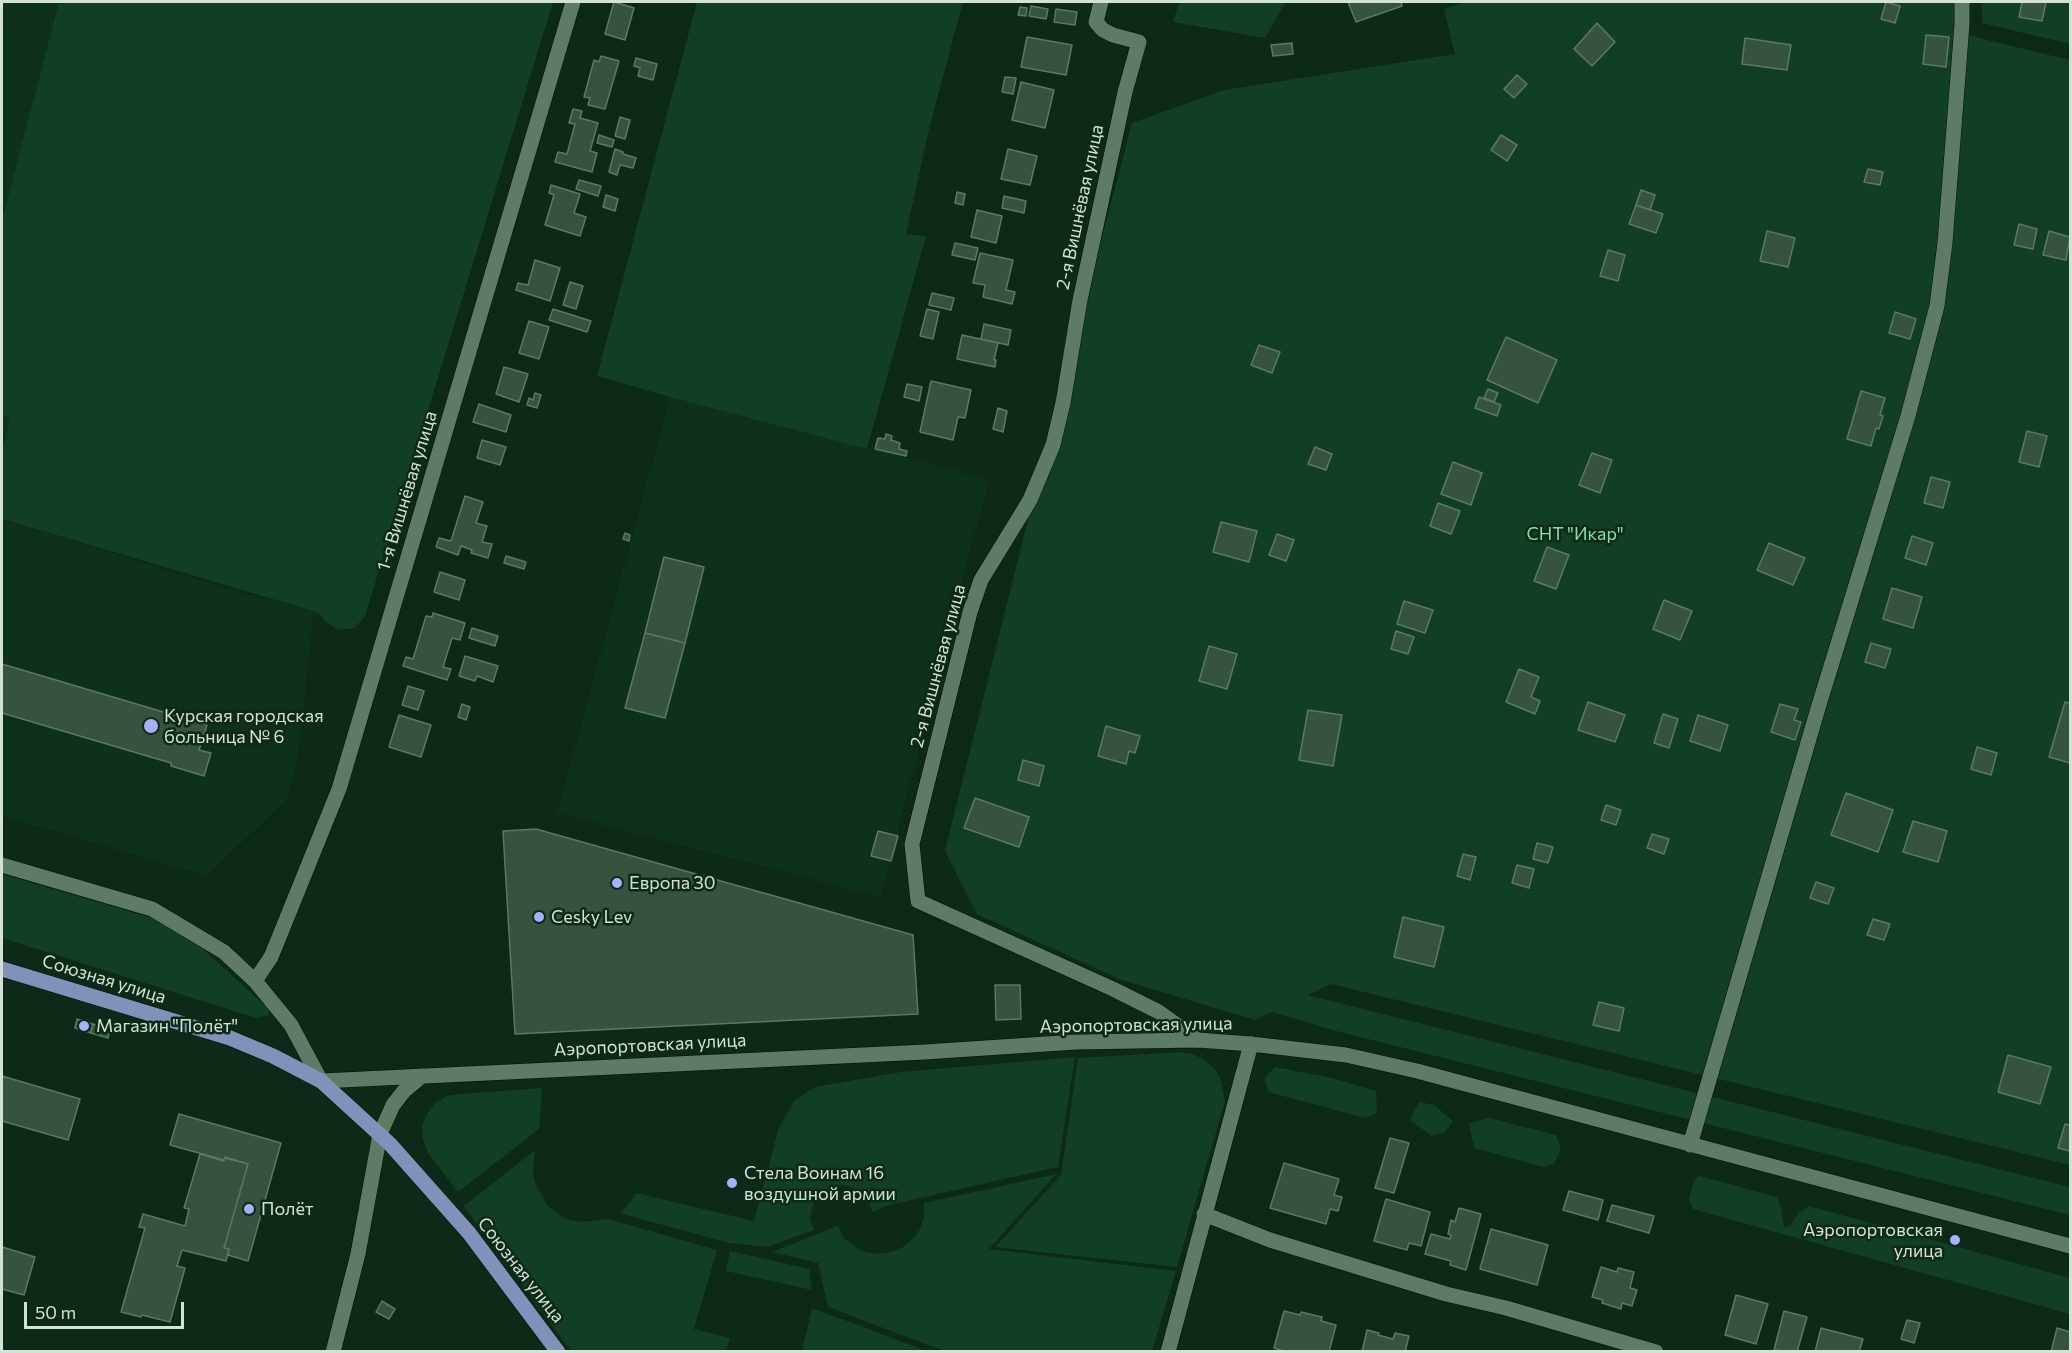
<!DOCTYPE html>
<meta charset="utf-8">
<style>
body{margin:0}
#map{position:relative;width:2072px;height:1353px;overflow:hidden;background:#0d2917;font-family:Commissioner,sans-serif}
canvas{display:block}
.frame{position:absolute;inset:0;border:3px solid #d2e2d6;pointer-events:none}
.scale{position:absolute;left:24px;top:1302px;width:160px;height:27px;box-sizing:border-box;border:3px solid #d2e2d6;border-top:0;padding-left:8px;font-size:18px;line-height:21px;white-space:nowrap;color:#d2e2d6;-webkit-text-stroke:4px #0d2917;paint-order:stroke}
</style>
<div id="map">
<canvas width="2072" height="1353"></canvas>
<div class="frame"></div>
<div class="scale">50 m</div>
</div>
<script>
const c = document.querySelector('canvas').getContext('2d');
c.lineJoin = 'round';
function paint(path, color) {
  c.fillStyle = color;
  c.fill(path, 'evenodd');
}
function shape(rows) {
  const path = new Path2D();
  for (const r of rows) {
    path.moveTo(r[0], r[1]);
    for (let i = 2; i < r.length; i += 2) path.lineTo(r[i], r[i + 1]);
  }
  return path;
}
function trace(path, color, width, dash) {
  c.strokeStyle = color;
  c.lineWidth = width;
  c.lineCap = dash ? 'butt' : 'round';
  c.setLineDash(dash || []);
  c.stroke(path);
}
function write(font, color, halo, rows, align = 'center') {
  c.font = font + ' Commissioner,sans-serif';
  c.lineWidth = 5;
  c.setLineDash([]);
  c.textBaseline = 'middle';
  c.strokeStyle = halo;
  c.fillStyle = color;
  for (const [text, x, y, turn = 0] of rows) {
    c.save();
    c.translate(x, y);
    c.rotate((+turn || 0) * Math.PI / 180);
    c.textAlign = isNaN(turn) ? turn : align;
    if (halo) c.strokeText(text, 0, 0);
    c.fillText(text, 0, 0);
    c.restore();
  }
}
paint(shape([
 [2,2,59,2,2,220],
 [670,397,989,479,881,897,557,813],
 [2,416,10,418,2,451],
 [2,519,233,590,314,611,298,760,287,799,207,876,2,816]
]), '#0d311a');
paint(shape([
 [59,2,553,2,365,616,355,628,339,630,325,622,321,615,313,611,2,519,2,451,10,418,2,416,2,220],
 [697,2,963,2,929,129,906,234,926,236,867,449,670,397,597,376],
 [1179,2,1286,2,1265,38,1173,22],
 [1465,2,1956,2,1957,31,1987,40,2070,60,2070,1165,1331,984,1308,995,2070,1187,2070,1215,1332,1030,1272,1012,1255,1020,1119,979,977,914,945,851,1035,492,1132,123,1224,90,1455,54,1444,9],
 [1982,2,2070,2,2070,44,1982,23],
 [2,874,162,921,193,940,268,1008,269,1015,256,1018,2,938],
 [1180,1052,1192,1054,1203,1059,1213,1067,1220,1077,1225,1101,1177,1267,995,1247,1061,1175,1078,1058],
 [1075,1057,1058,1167,889,1205,872,1212,869,1200,860,1191,849,1186,836,1185,825,1190,816,1198,812,1208,810,1219,814,1230,767,1247,729,1243,619,1213,629,1204,636,1193,754,1221,779,1127,795,1100,815,1087,901,1072],
 [1275,1067,1332,1078,1376,1091,1377,1113,1366,1118,1268,1092,1265,1078],
 [542,1088,539,1129,458,1192,428,1153,423,1140,422,1126,427,1114,435,1103,447,1096,460,1094],
 [1419,1102,1434,1105,1453,1121,1445,1132,1432,1136,1410,1120],
 [1489,1118,1556,1135,1561,1149,1554,1164,1543,1167,1474,1148,1469,1123],
 [535,1150,533,1170,535,1183,547,1205,558,1214,569,1220,582,1222,608,1219,717,1250,694,1329,730,1338,726,1351,571,1351,464,1206],
 [1056,1174,989,1249,1176,1271,1152,1351,944,1351,828,1307,818,1263,772,1252,838,1226,844,1238,854,1246,865,1252,878,1254,891,1252,903,1247,913,1239,920,1229,924,1217,924,1203],
 [1699,1176,1777,1197,1781,1208,1784,1227,1790,1226,1798,1213,1809,1206,2070,1278,2070,1314,1693,1209,1689,1199,1694,1180],
 [730,1251,809,1269,812,1290,726,1271],
 [812,1308,927,1351,802,1351]
]), '#113f23');
const building = shape([
 [614,2,634,8,625,40,605,34,614,2],
 [1348,2,1401,2,1402,6,1356,22,1348,2],
 [1886,2,1900,6,1895,23,1881,19,1886,2],
 [2022,2,2046,2,2042,21,2019,17,2022,2],
 [1031,6,1048,9,1046,19,1029,16,1031,6],
 [1020,7,1027,8,1026,16,1018,15,1020,7],
 [1056,9,1077,12,1075,25,1054,22,1056,9],
 [1597,23,1615,42,1592,66,1574,49,1597,23],
 [1926,35,1949,37,1946,67,1923,64,1926,35],
 [1027,37,1072,45,1066,75,1021,67,1027,37],
 [1745,38,1791,45,1787,70,1742,64,1745,38],
 [1292,43,1293,54,1273,56,1271,45,1292,43],
 [601,56,619,61,605,109,588,105,590,98,584,97,594,60,599,62,601,56],
 [636,58,657,64,653,80,638,76,640,68,634,66,636,58],
 [1517,75,1527,84,1514,98,1504,89,1517,75],
 [1005,77,1016,78,1013,94,1002,92,1005,77],
 [1021,82,1054,90,1045,128,1012,120,1021,82],
 [573,109,582,111,580,118,598,123,590,151,597,153,592,172,555,162,558,152,567,154,575,124,569,123,573,109],
 [620,117,630,120,625,139,615,136,620,117],
 [599,135,614,140,612,147,597,143,599,135],
 [1501,135,1517,145,1507,161,1491,150,1501,135],
 [615,149,623,152,623,154,636,158,633,168,620,165,617,175,609,172,615,149],
 [1008,149,1037,156,1030,185,1001,179,1008,149],
 [1868,169,1883,172,1880,185,1864,182,1868,169],
 [579,180,601,186,598,196,576,189,579,180],
 [551,185,580,194,574,213,586,217,580,236,545,225,554,195,549,193,551,185],
 [1641,190,1655,195,1650,210,1636,205,1641,190],
 [957,192,965,194,963,205,955,203,957,192],
 [606,195,618,199,615,211,603,207,606,195],
 [1004,196,1026,201,1024,213,1002,208,1004,196],
 [1636,205,1663,214,1656,233,1629,224,1636,205],
 [977,210,1002,216,996,243,971,237,977,210],
 [2019,224,2037,229,2033,249,2014,245,2019,224],
 [1767,231,1795,238,1788,267,1760,261,1767,231],
 [2049,231,2070,237,2066,260,2043,255,2049,231],
 [955,243,978,248,975,260,952,255,955,243],
 [1608,250,1625,255,1618,281,1600,276,1608,250],
 [980,253,1013,260,1006,290,1015,292,1012,304,983,297,985,285,973,283,980,253],
 [535,260,560,268,550,301,516,290,518,283,528,285,535,260],
 [570,282,583,286,576,309,563,305,570,282],
 [932,293,954,298,951,310,929,305,932,293],
 [553,309,591,321,587,332,549,320,553,309],
 [927,309,939,312,933,339,920,336,927,309],
 [1895,312,1916,319,1910,339,1889,333,1895,312],
 [529,321,549,327,539,359,519,353,529,321],
 [984,324,1011,330,1008,345,981,339,984,324],
 [962,335,998,343,994,360,996,360,995,367,957,359,962,335],
 [1506,337,1557,360,1538,403,1487,380,1506,337],
 [1259,345,1280,352,1272,373,1251,365,1259,345],
 [504,367,528,374,519,402,496,394,504,367],
 [931,381,971,390,965,418,958,417,953,440,920,432,931,381],
 [907,384,922,387,919,401,904,397,907,384],
 [1488,389,1498,393,1494,402,1484,398,1488,389],
 [1861,391,1885,398,1880,415,1883,416,1879,429,1876,428,1871,446,1847,439,1861,391],
 [535,393,541,395,537,408,527,405,529,398,533,400,535,393],
 [1479,397,1501,405,1497,416,1475,408,1479,397],
 [479,404,511,415,506,432,473,422,479,404],
 [998,408,1007,411,1003,432,993,429,998,408],
 [2027,431,2047,436,2039,467,2019,462,2027,431],
 [886,434,892,436,891,440,900,443,899,449,907,451,906,456,875,449,878,438,885,439,886,434],
 [482,440,506,447,500,465,477,458,482,440],
 [1315,447,1332,454,1326,470,1308,464,1315,447],
 [1592,453,1612,460,1600,493,1579,485,1592,453],
 [1453,462,1482,473,1471,505,1441,494,1453,462],
 [1931,477,1950,482,1943,508,1924,503,1931,477],
 [465,496,483,502,476,523,487,526,482,542,492,544,488,558,471,553,472,550,461,546,458,555,436,547,439,538,451,541,465,496],
 [1438,503,1460,511,1451,534,1430,526,1438,503],
 [1221,522,1257,531,1249,562,1213,552,1221,522],
 [625,533,630,535,629,541,623,539,625,533],
 [1277,534,1294,540,1286,561,1269,555,1277,534],
 [1912,536,1933,543,1926,565,1905,558,1912,536],
 [1769,543,1805,558,1793,585,1757,570,1769,543],
 [1547,547,1569,555,1556,589,1534,581,1547,547],
 [506,556,526,562,524,569,504,563,506,556],
 [664,557,704,567,685,643,645,633,664,557],
 [440,572,465,580,459,600,434,592,440,572],
 [1892,588,1922,597,1913,628,1883,619,1892,588],
 [1664,600,1692,611,1680,640,1653,629,1664,600],
 [1404,601,1433,610,1425,633,1397,624,1404,601],
 [433,613,465,623,460,640,452,638,443,667,451,669,447,680,403,666,406,657,413,659,426,616,432,617,433,613],
 [472,628,498,636,495,646,469,638,472,628],
 [1396,631,1414,637,1408,654,1391,649,1396,631],
 [645,633,685,643,665,718,625,708,645,633],
 [1871,643,1891,649,1885,668,1865,662,1871,643],
 [1209,646,1237,654,1227,689,1199,681,1209,646],
 [465,656,498,666,493,682,477,676,475,681,459,676,465,656],
 [2,664,207,725,199,750,211,753,204,776,171,766,171,763,2,713,2,664],
 [1519,669,1539,677,1531,697,1540,701,1535,714,1506,702,1519,669],
 [408,686,424,691,418,710,402,705,408,686],
 [1588,702,1625,715,1615,742,1578,730,1588,702],
 [2065,702,2070,703,2070,763,2049,757,2065,702],
 [462,704,470,707,466,720,458,717,462,704],
 [1780,704,1798,709,1794,720,1801,722,1795,740,1771,732,1780,704],
 [1308,710,1342,715,1333,766,1299,760,1308,710],
 [1663,714,1678,719,1669,748,1654,743,1663,714],
 [399,715,431,725,421,757,389,747,399,715],
 [1698,715,1728,725,1720,751,1690,741,1698,715],
 [1106,726,1140,736,1135,753,1129,751,1126,764,1098,756,1106,726],
 [1977,747,1997,753,1991,775,1971,769,1977,747],
 [1023,760,1044,766,1039,786,1018,780,1023,760],
 [1846,793,1893,810,1878,852,1831,835,1846,793],
 [975,798,1029,817,1019,847,964,828,975,798],
 [1606,805,1621,810,1616,825,1601,820,1606,805],
 [1913,821,1947,831,1938,862,1903,852,1913,821],
 [536,829,913,935,918,1014,515,1034,503,831,536,829],
 [878,831,898,836,891,861,871,856,878,831],
 [1652,834,1669,839,1664,854,1647,848,1652,834],
 [1537,843,1553,847,1548,863,1533,859,1537,843],
 [1463,854,1476,857,1470,880,1457,876,1463,854],
 [1517,865,1534,869,1529,888,1512,883,1517,865],
 [1816,882,1834,888,1828,904,1810,898,1816,882],
 [1403,917,1444,927,1434,967,1394,957,1403,917],
 [1873,919,1890,924,1884,940,1867,935,1873,919],
 [995,985,1020,985,1021,1019,996,1020,995,985],
 [1599,1002,1624,1008,1619,1031,1593,1025,1599,1002],
 [77,1019,93,1024,91,1033,75,1028,77,1019],
 [93,1024,110,1029,108,1038,91,1033,93,1024],
 [2008,1055,2051,1067,2040,1104,1998,1092,2008,1055],
 [2,1076,80,1099,68,1140,2,1121,2,1076],
 [179,1114,281,1143,248,1261,228,1255,229,1249,224,1248,248,1164,225,1157,224,1160,170,1145,179,1114],
 [2065,1124,2070,1125,2070,1151,2058,1148,2065,1124],
 [1390,1138,1409,1143,1394,1193,1375,1188,1390,1138],
 [200,1154,224,1161,225,1158,248,1164,224,1248,229,1249,226,1261,182,1250,177,1266,185,1268,170,1322,142,1315,141,1317,121,1312,145,1228,139,1227,143,1214,185,1226,189,1209,184,1208,200,1154],
 [1284,1163,1339,1179,1334,1195,1342,1197,1338,1211,1330,1209,1326,1224,1270,1208,1284,1163],
 [1569,1191,1603,1200,1598,1220,1563,1210,1569,1191],
 [1386,1199,1430,1212,1421,1246,1409,1243,1407,1250,1374,1241,1386,1199],
 [1612,1205,1654,1216,1649,1233,1607,1221,1612,1205],
 [1459,1208,1481,1214,1466,1270,1450,1265,1451,1261,1425,1254,1431,1234,1450,1239,1451,1235,1448,1234,1451,1220,1455,1222,1459,1208],
 [1491,1229,1548,1245,1537,1285,1480,1269,1491,1229],
 [2,1247,35,1257,24,1295,2,1289,2,1247],
 [1601,1267,1617,1272,1618,1268,1634,1272,1630,1288,1637,1290,1632,1306,1622,1303,1621,1309,1602,1303,1603,1300,1592,1297,1601,1267],
 [1736,1295,1768,1304,1756,1344,1725,1335,1736,1295],
 [382,1301,395,1309,389,1319,376,1312,382,1301],
 [1284,1311,1300,1315,1301,1312,1322,1317,1321,1321,1336,1325,1329,1352,1287,1352,1274,1348,1284,1311],
 [1784,1311,1807,1317,1797,1352,1774,1350,1784,1311],
 [1907,1320,1920,1323,1914,1343,1901,1339,1907,1320],
 [1821,1328,1863,1339,1859,1352,1815,1352,1821,1328],
 [2057,1328,2070,1332,2070,1352,2051,1352,2057,1328],
 [1367,1330,1379,1333,1378,1335,1393,1339,1395,1333,1409,1336,1405,1352,1362,1352,1367,1330]
]);
paint(building, '#36533e');
trace(building, '#5b7963', 1.5);
const minor = shape([
 [1101,2,1096,22,1103,30,1113,35,1139,42,1125,92,1080,300,1063,403,1053,445,1030,500,981,580,970,612,912,844,918,901,1113,989,1159,1012,1198,1040],
 [2,865,152,909,224,952,255,981,291,1025,321,1081],
 [255,981,271,957,282,930,339,789,573,2],
 [1690,1145,1819,705,1908,416,1937,306,1945,243,1962,24,1962,2],
 [1204,1214,1270,1240,1446,1294,1506,1308,1656,1352],
 [1168,1352,1251,1044]
]);
const tertiary = shape([
 [321,1081,925,1052,1076,1042,1198,1040,1251,1044,1346,1055,1417,1071,2070,1246],
 [333,1352,358,1254,380,1134,393,1105,404,1091,422,1076]
]);
const primary = shape([
 [2,969,230,1038,273,1056,321,1081,390,1144,469,1233,558,1352]
]);
trace(minor, '#001103', 16);
trace(tertiary, '#001103', 16);
trace(primary, '#001103', 16);
trace(minor, '#5d7b65', 15);
trace(tertiary, '#5d7b65', 15);
trace(primary, '#8092ba', 15);
for (const [x, y, r, color] of [
 [151,726,8,"#a8b0fc"],
 [617,883,6,"#a8b0fc"],
 [539,917,6,"#a8b0fc"],
 [84,1026,6,"#a8b0fc"],
 [732,1183,6,"#a8b0fc"],
 [249,1209,6,"#a8b0fc"],
 [1955,1240,6,"#a8b0fc"]
]) {
  const dot = new Path2D();
  dot.arc(x, y, r, 0, 2 * Math.PI);
  c.fillStyle = color;
  c.fill(dot);
  trace(dot, '#0d2917', 2);
}
write('18px', '#d2e2d6', '#0d2917', [
 ["2-я Вишнёвая улица",1080,207,-78],
 ["1-я Вишнёвая улица",407,491,-73],
 ["2-я Вишнёвая улица",938,666,-75],
 ["Союзная улица",104,979,17],
 ["Аэропортовская улица",1136,1025,-1],
 ["Аэропортовская улица",650,1045,-3],
 ["Союзная улица",521,1270,52]
]);
write('18px', '#8bdea3', '#0d2917', [
 ["СНТ \"Икар\"",1575,534]
]);
write('18px', '#d2e2d6', '#0d2917', [
 ["Курская городская",164,716],
 ["больница № 6",164,737],
 ["Европа 30",629,883],
 ["Cesky Lev",551,917],
 ["Магазин \"Полёт\"",96,1026],
 ["Стела Воинам 16",744,1173],
 ["воздушной армии",744,1194],
 ["Полёт",261,1209],
 ["Аэропортовская",1943,1230,"right"],
 ["улица",1943,1251,"right"]
], 'left');
</script>
